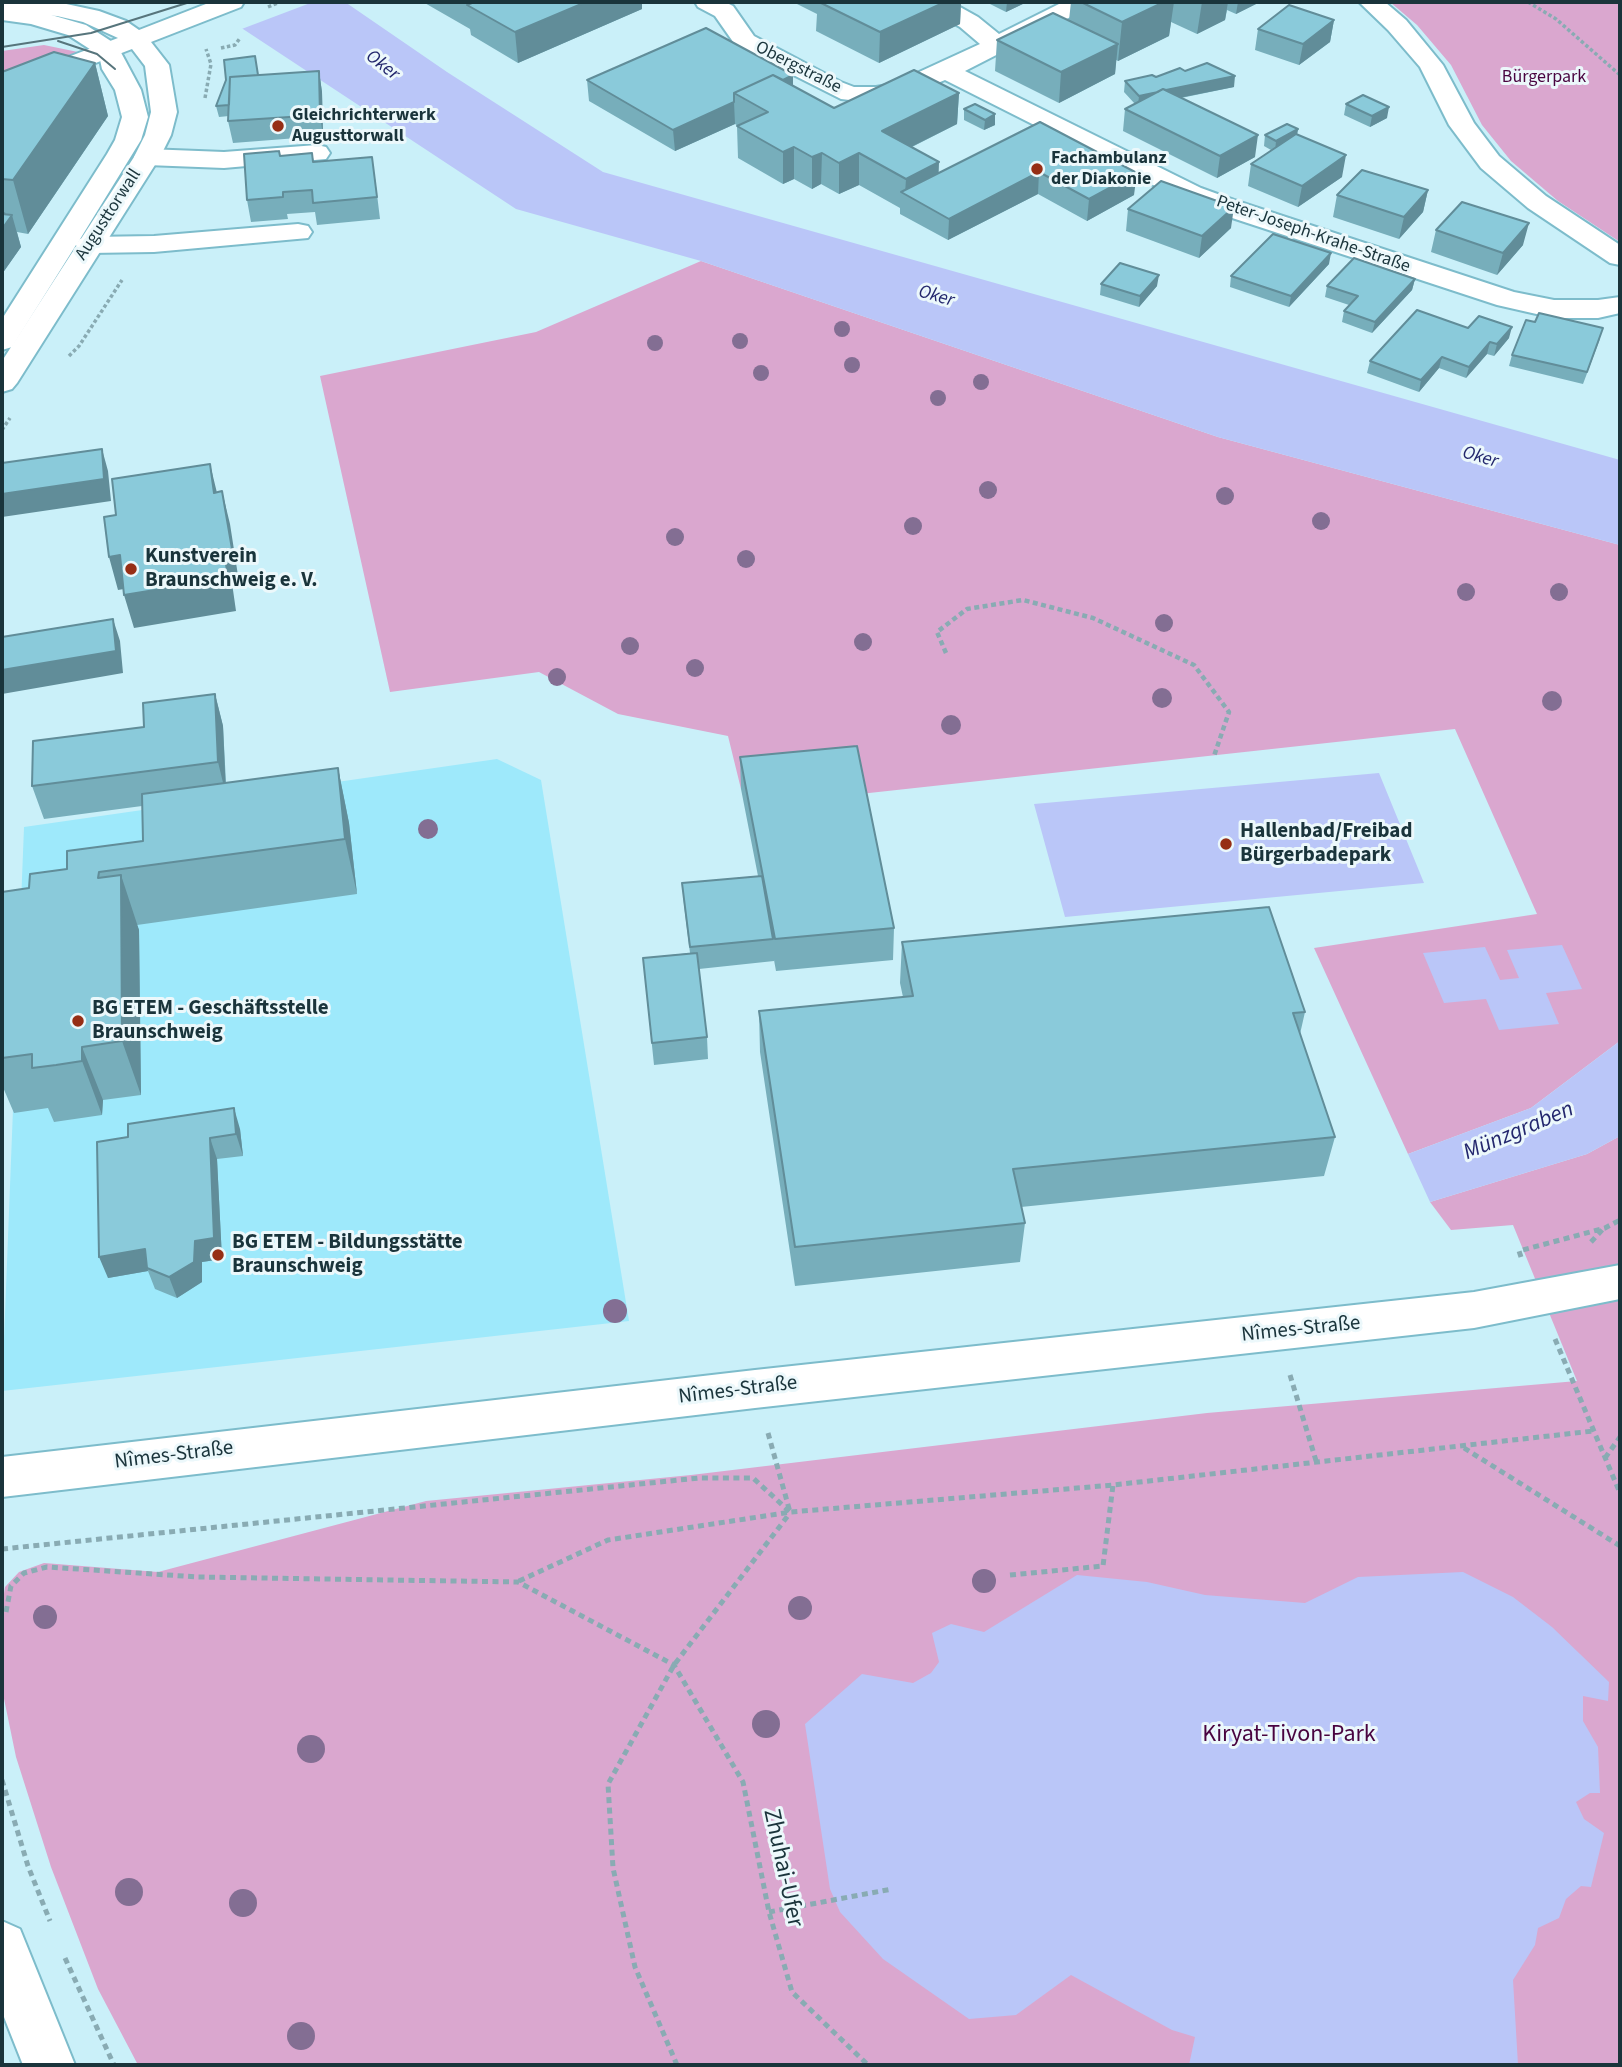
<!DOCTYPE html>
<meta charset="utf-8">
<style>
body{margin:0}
#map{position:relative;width:1622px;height:2067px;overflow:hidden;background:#caf0f9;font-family:"Source Sans 3",sans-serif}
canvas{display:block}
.frame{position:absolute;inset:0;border:4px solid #1a343b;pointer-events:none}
</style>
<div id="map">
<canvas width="1622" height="2067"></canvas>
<div class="frame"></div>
</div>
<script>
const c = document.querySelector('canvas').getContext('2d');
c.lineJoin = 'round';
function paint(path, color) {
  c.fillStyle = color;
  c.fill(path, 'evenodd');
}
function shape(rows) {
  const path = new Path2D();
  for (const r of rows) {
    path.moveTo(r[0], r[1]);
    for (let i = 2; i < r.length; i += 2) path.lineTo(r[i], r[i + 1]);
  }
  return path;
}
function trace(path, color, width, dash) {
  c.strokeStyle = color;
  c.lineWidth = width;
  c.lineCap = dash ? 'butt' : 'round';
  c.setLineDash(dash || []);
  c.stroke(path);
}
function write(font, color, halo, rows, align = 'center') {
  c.font = font + ' "Source Sans 3",sans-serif';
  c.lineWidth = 6;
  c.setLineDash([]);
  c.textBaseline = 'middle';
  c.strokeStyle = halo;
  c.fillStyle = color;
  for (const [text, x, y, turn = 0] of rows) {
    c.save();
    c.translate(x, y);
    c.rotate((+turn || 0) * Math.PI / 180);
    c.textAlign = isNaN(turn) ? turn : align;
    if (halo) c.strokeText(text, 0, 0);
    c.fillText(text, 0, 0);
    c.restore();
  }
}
paint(shape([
 [497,759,541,780,629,1321,2,1391,24,827]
]), '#9ee9fb');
paint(shape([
 [1390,2,1620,2,1620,242,1558,201,1511,161,1482,125,1451,65,1417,25],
 [44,45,78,52,2,81,2,51],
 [701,261,1218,437,1620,545,1620,1041,1531,1108,1408,1154,1314,948,1537,914,1455,729,860,794,856,779,741,789,728,736,618,714,539,672,390,692,320,376,536,332],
 [1620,1136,1620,2065,138,2065,98,1989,51,1867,16,1757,2,1689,2,1607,5,1587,19,1572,44,1563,158,1572,426,1501,691,1475,1207,1413,1577,1381,1513,1225,1451,1230,1430,1202,1587,1154]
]), '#daa7cf');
paint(shape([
 [208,2,345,2,447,72,603,172,1620,460,1620,545,1218,437,701,261,516,209,243,29],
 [1379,773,1424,883,1065,917,1034,804],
 [1562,945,1582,989,1546,993,1559,1024,1499,1030,1486,999,1444,1003,1423,953,1485,947,1500,980,1519,978,1507,950],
 [1620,1041,1620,1136,1587,1154,1430,1202,1408,1154,1531,1108],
 [1463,1572,1513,1597,1552,1627,1609,1682,1608,1701,1583,1696,1583,1721,1598,1747,1600,1793,1590,1793,1576,1802,1584,1819,1604,1833,1591,1887,1581,1886,1566,1899,1559,1918,1538,1928,1535,1945,1513,1980,1518,2065,1189,2065,1195,2037,1172,2030,1071,1975,1016,2015,969,2019,883,1959,840,1912,830,1889,805,1724,862,1674,913,1683,931,1673,939,1662,932,1633,951,1624,984,1632,1077,1575,1147,1582,1205,1595,1305,1603,1358,1577]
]), '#bac6f8');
paint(shape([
 [204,2,313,2,239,30]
]), '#caf0f9');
const minor = shape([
 [695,2,725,2,733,6,754,36,841,82,854,87,876,87,893,84,980,44,960,27,925,7,922,2,951,2,978,17,999,34,1063,2,1093,2,1090,7,965,71,1201,188,1234,200,1514,292,1554,300,1598,300,1620,297,1620,313,1598,318,1554,318,1497,305,1214,212,1183,200,945,80,899,99,876,103,841,99,736,46,715,16,698,7,695,2],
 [1359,2,1385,2,1406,20,1443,65,1474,123,1499,156,1546,196,1620,245,1620,265,1610,263,1528,208,1481,168,1449,125,1420,67,1388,30,1359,2],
 [2,6,34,10,86,25,117,45,141,90,148,117,141,140,77,244,80,239,90,237,154,236,298,224,308,226,312,232,308,238,154,252,90,253,80,251,76,245,12,347,2,350,2,319,107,154,115,140,122,117,115,90,102,69,99,55,68,35,31,24,2,20,2,6],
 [317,145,326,147,330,153,326,159,224,168,147,165,138,163,134,157,138,151,147,149,224,152,317,145],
 [1620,1265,1620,1299,1474,1328,755,1408,2,1497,2,1457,755,1370,1474,1292,1620,1265]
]);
const major = shape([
 [57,2,99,11,126,21,139,30,211,2,244,2,241,7,151,42,169,65,177,112,171,135,160,157,17,383,12,389,2,392,2,361,134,157,145,135,151,112,145,66,132,49,2,99,2,82,118,38,83,22,57,16,32,14,2,17,2,3,57,2],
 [2,1921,20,1929,75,2065,23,2065,2,2012,2,1921]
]);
trace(minor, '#7dbccb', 4);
trace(major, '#7dbccb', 4);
trace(shape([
 [1528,2,1556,19,1620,75],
 [268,7,280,2],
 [221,48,235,45,240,38],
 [205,98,211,64,206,49],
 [69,356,79,346,122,280],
 [2,430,10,418]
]), '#89abb3', 3.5, [3.5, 2.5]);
trace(shape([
 [946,653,937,632,967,609,1023,600,1093,618,1194,665,1229,712,1214,756]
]), '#89abb3', 4.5, [5, 3.5]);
trace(shape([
 [1591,1242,1604,1228],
 [1521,1257,1519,1251,1605,1228,1620,1220],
 [1555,1339,1620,1493],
 [1290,1375,1317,1464],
 [768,1433,790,1512],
 [1464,1448,1620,1546],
 [1605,1458,1620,1437],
 [2,1549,699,1478,753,1478,790,1512],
 [1010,1575,1103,1566,1113,1485],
 [519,1581,608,1540,791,1512,1113,1485,1593,1431],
 [6,1612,11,1586,24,1573,47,1567,198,1577,518,1582,674,1665,743,1782,769,1912,792,1992,868,2065],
 [2,1780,28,1866,50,1921],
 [769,1912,892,1889],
 [65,1958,114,2065],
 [677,2065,635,1967,613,1868,608,1784,674,1665,790,1513]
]), '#89abb3', 5, [6, 4.5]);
paint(minor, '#fff');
paint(major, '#fff');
trace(shape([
 [58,41,97,54,115,69],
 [2,47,91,33,190,2]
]), '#57757c', 2);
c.fillStyle = '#836e93';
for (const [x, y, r] of [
 [842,329,8],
 [740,341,8],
 [655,343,8],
 [852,365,8],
 [761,373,8],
 [981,382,8],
 [938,398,8],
 [988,490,9],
 [1225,496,9],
 [1321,521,9],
 [913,526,9],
 [675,537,9],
 [746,559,9],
 [1466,592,9],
 [1559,592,9],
 [1164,623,9],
 [863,642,9],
 [630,646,9],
 [695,668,9],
 [557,677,9],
 [1162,698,10],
 [1552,701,10],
 [951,725,10],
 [428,829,10],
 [615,1311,12],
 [984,1581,12],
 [800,1608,12],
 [45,1617,12],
 [766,1724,14],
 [311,1749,14],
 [129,1892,14],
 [243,1903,14],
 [301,2036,14]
]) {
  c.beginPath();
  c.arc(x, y, r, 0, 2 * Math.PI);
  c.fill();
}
paint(shape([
 [414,2,642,2,642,9,518,63,471,35,470,29,423,2,418,4],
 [793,2,961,2,960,24,879,63,816,31,817,14],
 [986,2,1027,2,1006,12],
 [1071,2,1260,2,1236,14,1227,10,1225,20,1197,34,1171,22,1169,36,1118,61,1116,60,1115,74,1059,103,995,71,997,40,1069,20],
 [1334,20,1330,42,1299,65,1255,50,1258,29],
 [95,63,108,116,28,234,17,232,21,247,2,274,2,72],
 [319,71,322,92,323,136,233,143,228,121,229,116,219,117,216,106,258,75],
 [1185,71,1234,87,1181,98,1255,157,1217,178,1123,131,1125,109,1135,104,1124,92,1125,81,1156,77],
 [793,75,793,86,834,108,959,93,957,124,912,147,939,173,1040,122,1134,195,1087,221,1038,194,948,240,900,214,900,208,859,185,839,194,821,184,812,189,794,179,783,184,738,158,737,126,738,126,735,124,675,151,589,101,587,80],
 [1346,104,1387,118,1370,127,1344,115],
 [964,109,995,114,995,125,984,130,964,120],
 [1298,129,1297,135,1342,177,1298,207,1248,186,1251,164,1271,150,1264,146,1265,135],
 [312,153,314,162,375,178,380,219,317,225,315,212,287,214,288,219,251,222,247,200,280,156],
 [1428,190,1423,212,1399,239,1333,217,1337,195],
 [1128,209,1231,228,1199,258,1126,231],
 [1436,230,1523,245,1497,275,1431,252],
 [1329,264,1289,307,1230,287,1231,276],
 [1415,279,1412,290,1372,333,1342,322,1344,311,1349,305,1325,297,1327,286],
 [1101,284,1157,286,1139,307,1100,295],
 [1509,338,1494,356,1487,354,1466,378,1439,368,1419,392,1367,373,1370,361],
 [1600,339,1583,384,1509,366,1512,355],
 [215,694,223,726,226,783,338,768,349,823,357,894,137,925,139,930,141,1095,103,1100,102,1115,54,1122,48,1108,14,1113,2,1085,2,892,29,888,67,869,143,841,142,806,44,819,32,786,144,727],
 [740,757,894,928,893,960,776,971,774,960,774,961,699,969,707,1037,708,1059,654,1065,643,958,690,953,684,905,682,883,758,876,741,789],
 [902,942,1305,1012,1300,1034,1335,1137,1324,1176,1021,1207,1025,1223,1020,1262,795,1286,760,1052,759,1011,903,997,900,983],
 [240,1129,243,1156,217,1159,222,1259,202,1262,202,1282,177,1298,155,1289,148,1271,108,1278,97,1142]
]), '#77aebb');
paint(shape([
 [586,2,642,2,642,9,518,63,515,32],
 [945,2,961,2,960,24,879,63,880,32],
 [1007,2,1027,2,1006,12],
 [1164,2,1174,2,1169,36,1118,61,1122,22],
 [1202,2,1228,2,1225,20,1197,34],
 [1238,2,1260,2,1236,14],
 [1334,20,1330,42,1299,65,1303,44],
 [1118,44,1115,74,1059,103,1061,72],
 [95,63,108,116,28,234,13,180],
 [319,71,322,92,323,136,320,115],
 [793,75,793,96,743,98],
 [1235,76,1234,87,1138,106,1139,96],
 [959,93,957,124,881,162,882,131],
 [734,102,735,124,675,151,673,130],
 [1389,107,1387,118,1370,127,1372,116],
 [995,114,995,125,984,130,985,120],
 [1298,129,1296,140,1275,152,1276,141],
 [1258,135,1255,157,1217,178,1220,156],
 [794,147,794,179,783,184,783,152],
 [822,153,821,184,812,189,812,157],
 [859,153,859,185,839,194,839,163],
 [1346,155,1342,177,1298,207,1302,186],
 [939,162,938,194,905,194,906,179],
 [1039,172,1038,194,948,240,949,219],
 [1137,173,1134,195,1087,221,1089,199],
 [1428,190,1423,212,1399,239,1404,217],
 [1234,207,1231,228,1199,258,1202,236],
 [5,212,7,221,12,215,21,247,2,274,2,214],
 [1529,223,1523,245,1497,275,1503,253],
 [1331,253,1329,264,1289,307,1291,296],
 [1159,275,1157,286,1139,307,1140,296],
 [1415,279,1412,290,1372,333,1375,322],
 [1512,327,1509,338,1494,356,1497,344],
 [1490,342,1487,354,1466,378,1469,367],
 [1442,357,1439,368,1419,392,1421,380],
 [102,449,108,471,111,501,2,517,2,494],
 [210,464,218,497,214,493],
 [222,491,230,524,239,582,232,583,236,611,134,628,124,595,224,550],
 [120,555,130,588,118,590,109,557],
 [113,619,120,641,123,673,2,694,2,670],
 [215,694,223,726,226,795,218,762],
 [338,768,349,823,357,894,345,839],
 [121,875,139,930,141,1095,122,1041],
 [82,1047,103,1100,102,1115,82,1061],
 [234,1108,240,1129,243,1156,236,1134],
 [210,1138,217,1159,222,1259,202,1262,202,1282,177,1298,169,1277,195,1241],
 [145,1249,148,1271,108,1278,99,1257]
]), '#618d99');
const building = shape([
 [471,2,586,2,515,32,467,5,472,3,471,2],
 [819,2,945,2,880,32,819,2],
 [1081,2,1164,2,1122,22,1081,2],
 [1289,5,1334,20,1303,44,1258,29,1289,5],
 [1053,13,1118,44,1061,72,997,40,1053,13],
 [706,28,793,75,783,80,773,75,734,93,734,102,673,130,587,80,706,28],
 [54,52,95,63,13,180,2,179,2,72,54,52],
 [255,56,258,75,230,77,229,105,216,106,226,80,224,60,255,56],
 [1207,63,1235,76,1166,90,1163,89,1158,92,1139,96,1125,81,1152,75,1156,77,1180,68,1185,71,1207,63],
 [914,70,959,93,882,131,939,162,906,179,859,153,839,163,822,153,812,157,794,147,783,152,737,126,768,112,734,93,773,75,834,108,914,70],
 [319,71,320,115,228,121,230,77,319,71],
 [1163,89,1258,135,1220,156,1125,109,1163,89],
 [1363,95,1389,107,1372,116,1346,104,1363,95],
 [975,104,995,114,985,120,964,109,975,104],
 [1040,122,1137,173,1089,199,1039,172,949,219,901,192,1040,122],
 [1287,124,1298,129,1276,141,1265,135,1287,124],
 [1296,134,1346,155,1302,186,1251,164,1296,134],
 [279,151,280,156,312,153,313,162,372,157,377,197,313,203,312,190,283,192,283,197,247,200,244,154,279,151],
 [1362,170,1428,190,1404,217,1337,195,1362,170],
 [1161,181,1234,207,1202,236,1128,209,1161,181],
 [1462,202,1529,223,1503,253,1436,230,1462,202],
 [2,214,12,215,2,229,2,214],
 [1273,234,1331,253,1291,296,1231,276,1273,234],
 [1354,258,1415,279,1375,322,1344,311,1358,296,1327,286,1354,258],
 [1120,263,1159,275,1140,296,1101,284,1120,263],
 [1417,310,1468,328,1479,316,1512,327,1497,344,1490,342,1469,367,1442,357,1421,380,1370,361,1417,310],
 [1539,313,1603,328,1587,372,1512,355,1526,320,1535,322,1539,313],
 [102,449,104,479,2,494,2,463,102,449],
 [210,464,214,493,222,491,232,549,224,550,228,578,124,595,120,555,109,557,104,517,116,515,112,479,210,464],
 [113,619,116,651,2,670,2,637,113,619],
 [215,694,218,762,32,786,33,741,144,727,143,703,215,694],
 [857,746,894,928,775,939,740,757,857,746],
 [338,768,345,839,99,872,98,878,121,875,122,1041,82,1047,82,1061,56,1065,32,1068,32,1054,2,1058,2,892,29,888,30,874,67,869,67,851,143,841,142,794,338,768],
 [762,876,773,939,690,947,682,883,762,876],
 [1269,907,1305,1012,1293,1013,1335,1137,1013,1169,1025,1223,795,1247,759,1011,913,996,902,942,1269,907],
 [697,953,707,1037,652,1043,643,958,697,953],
 [234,1108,236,1134,210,1138,214,1238,195,1241,194,1262,169,1277,147,1268,145,1249,99,1257,97,1142,128,1137,128,1124,234,1108]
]);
paint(building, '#8acada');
trace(building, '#618d99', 2);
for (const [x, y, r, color] of [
 [278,126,7,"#962e15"],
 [1037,169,7,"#962e15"],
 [131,569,7,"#962e15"],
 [1226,844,7,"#962e15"],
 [78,1021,7,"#962e15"],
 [218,1255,7,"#962e15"]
]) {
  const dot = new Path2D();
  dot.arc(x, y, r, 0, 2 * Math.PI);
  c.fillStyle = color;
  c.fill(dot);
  trace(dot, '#ecf8fb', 2.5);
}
write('18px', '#1a343b', '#ecf8fb', [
 ["Obergstraße",798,68,27],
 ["Augusttorwall",109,215,-57],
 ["Peter-Joseph-Krahe-Straße",1313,235,19]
]);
write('18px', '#490440', '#ecf8fb', [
 ["Bürgerpark",1544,78]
]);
write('bold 18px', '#1a343b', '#ecf8fb', [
 ["Gleichrichterwerk",292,116],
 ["Augusttorwall",292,137],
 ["Fachambulanz",1051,159],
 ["der Diakonie",1051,180]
], 'left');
write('italic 19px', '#23276d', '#ecf8fb', [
 ["Oker",382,66,38],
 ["Oker",936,297,16],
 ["Oker",1480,458,16]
]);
write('bold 21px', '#1a343b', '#ecf8fb', [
 ["Kunstverein",145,557],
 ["Braunschweig e. V.",145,581],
 ["Hallenbad/Freibad",1240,832],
 ["Bürgerbadepark",1240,856],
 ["BG ETEM - Geschäftsstelle",92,1009],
 ["Braunschweig",92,1033],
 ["BG ETEM - Bildungsstätte",232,1243],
 ["Braunschweig",232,1267]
], 'left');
write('21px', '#1a343b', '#ecf8fb', [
 ["Nîmes-Straße",1301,1330,-6],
 ["Nîmes-Straße",738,1391,-7],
 ["Nîmes-Straße",174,1456,-7]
]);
write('italic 23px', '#23276d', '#ecf8fb', [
 ["Münzgraben",1519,1132,-23]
]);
write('24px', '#490440', '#ecf8fb', [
 ["Kiryat-Tivon-Park",1289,1736]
]);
write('24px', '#1a343b', '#ecf8fb', [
 ["Zhuhai-Ufer",782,1868,78]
]);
</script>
